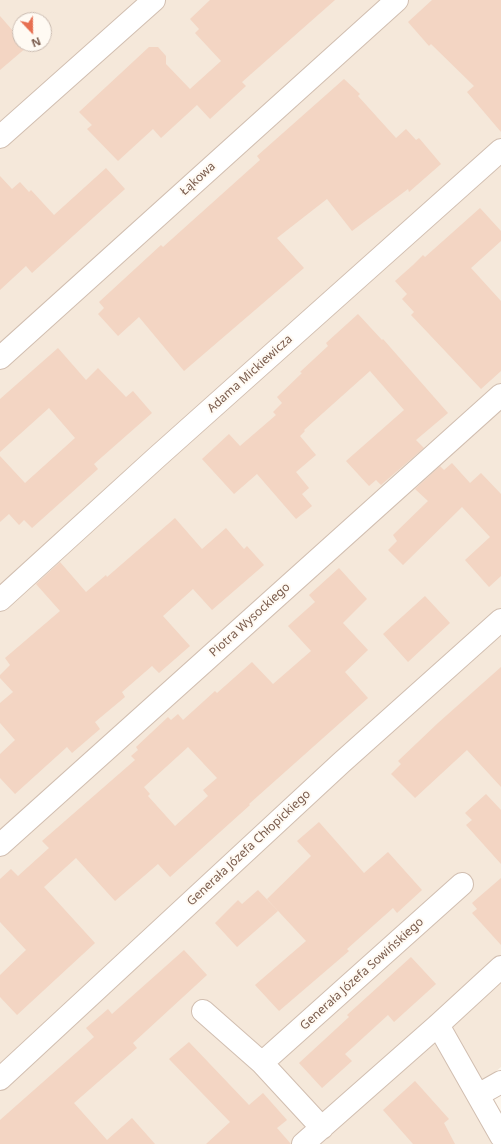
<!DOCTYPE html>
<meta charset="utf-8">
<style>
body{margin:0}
#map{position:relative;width:501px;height:1144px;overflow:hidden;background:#fdf6ec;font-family:"Noto Sans",sans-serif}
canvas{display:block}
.north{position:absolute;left:12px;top:12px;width:40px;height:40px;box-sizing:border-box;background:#fffaf3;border:1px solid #cabbb1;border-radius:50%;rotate:158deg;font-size:11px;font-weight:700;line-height:16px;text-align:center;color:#7a5c4d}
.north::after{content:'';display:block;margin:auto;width:14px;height:18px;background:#e76f51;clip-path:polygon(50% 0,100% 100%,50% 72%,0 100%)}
</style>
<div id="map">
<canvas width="501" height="1144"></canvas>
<div class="north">N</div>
</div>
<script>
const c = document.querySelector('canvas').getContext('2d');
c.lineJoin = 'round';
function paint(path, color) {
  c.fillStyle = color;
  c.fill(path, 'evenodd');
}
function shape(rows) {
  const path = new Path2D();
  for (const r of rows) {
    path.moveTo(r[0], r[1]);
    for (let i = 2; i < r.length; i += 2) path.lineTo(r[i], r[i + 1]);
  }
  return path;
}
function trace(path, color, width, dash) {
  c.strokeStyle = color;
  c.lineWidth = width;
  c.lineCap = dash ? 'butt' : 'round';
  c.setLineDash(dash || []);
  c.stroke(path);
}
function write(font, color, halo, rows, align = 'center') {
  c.font = font + ' "Noto Sans",sans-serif';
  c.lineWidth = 4;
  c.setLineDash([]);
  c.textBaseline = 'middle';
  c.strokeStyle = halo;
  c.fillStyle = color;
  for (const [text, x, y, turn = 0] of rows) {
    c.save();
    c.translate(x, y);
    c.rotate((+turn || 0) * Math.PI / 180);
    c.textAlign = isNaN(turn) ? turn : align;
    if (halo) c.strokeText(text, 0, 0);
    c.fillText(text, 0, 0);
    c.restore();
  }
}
paint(shape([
 [0,0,393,0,0,355],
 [20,20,44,20,44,44,20,44],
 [403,0,501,0,501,391,0,840,0,364],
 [501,400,501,1067,473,1092,501,1144,0,1144,0,849]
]), '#f5e8da');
paint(shape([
 [210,0,335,0,242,82,246,86,210,119,197,105,161,138,153,129,118,161,87,129,92,125,79,112,149,47,158,47,166,56,166,64,190,89,221,61,195,33,199,29,190,19],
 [432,0,501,0,501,132,467,92,474,86,431,44,429,46,408,22],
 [0,16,20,39,20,44,24,44,27,47,0,70],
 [344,79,360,94,358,96,396,138,406,129,416,140,419,138,441,164,409,192,408,189,352,231,327,199,277,238,304,268,184,371,139,317,118,336,98,314,104,308,99,302,161,245,163,247,260,160,257,156],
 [106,168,125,189,32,273,26,266,0,290,0,176,12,189,20,182,29,192,31,190,54,215],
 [480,208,501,231,501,241,471,268,501,301,501,371,481,389,411,315,414,312,402,299,407,294,395,281,413,265,423,255,425,257],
 [358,314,382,340,383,339,448,413,416,440,424,448,381,485,376,480,369,486,346,461,404,410,370,371,304,430,305,431,300,436,316,455,296,472,309,488,302,494,312,506,296,519,257,474,234,494,202,459,229,434,240,446,276,415,273,412,282,403,277,397,302,373,300,372,328,346,326,343],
 [58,348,86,380,98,368,126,397,133,391,152,413,94,464,98,469,32,528,24,520,19,525,9,514,0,522,0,456,25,483,75,438,49,408,0,452,0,399],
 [452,463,470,483,481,473,501,494,501,576,489,587,465,560,490,537,462,507,403,565,388,550,397,541,393,535,428,501,415,489,440,466,444,470],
 [175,518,202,549,226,528,244,549,247,546,264,565,212,610,193,589,163,616,190,646,159,673,152,666,122,692,125,697,95,722,100,729,72,753,67,747,15,794,0,778,0,754,15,740,0,723,0,703,13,692,0,678,0,675,10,665,5,658,60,611,36,584,60,562,86,592,106,575,107,577],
 [339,568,367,599,343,623,368,650,345,672,368,698,249,804,250,805,170,877,158,864,115,901,76,858,44,887,95,943,17,1015,0,997,0,975,26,950,0,922,0,879,11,869,18,876,49,848,42,841,135,760,131,756,138,750,136,747,168,717,171,720,178,714,183,720,215,691,217,693,252,662,273,684,311,651,288,626,315,602,309,595],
 [188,747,217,778,203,790,208,796,175,826,148,796,150,794,144,787],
 [425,596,450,623,408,662,383,634],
 [501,667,501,787,467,750,415,798,391,774,401,764,398,761,438,723],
 [486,794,501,810,501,864,466,825,472,820,465,813],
 [319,822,364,873,388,852,422,890,397,913,393,908,347,949,349,951,279,1011,255,985,306,941,267,899,311,856,297,841],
 [501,878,501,945,472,913,477,909,472,903],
 [258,890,278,911,237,947,215,923,238,900,242,904],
 [184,950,207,975,133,1043,137,1048,74,1103,107,1140,132,1118,155,1144,0,1144,0,1120,94,1037,86,1028,108,1009,112,1014],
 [411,957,436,984,394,1022,388,1015,353,1047,345,1054,352,1061,322,1088,299,1063,349,1017,347,1015],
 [189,1042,249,1105,263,1093,287,1120,277,1128,291,1144,206,1144,230,1122,169,1059],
 [415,1081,449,1119,444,1123,455,1144,413,1144,383,1110]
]), '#f3d5c3');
const minor = shape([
 [0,137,154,0],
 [0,358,397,0],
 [0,600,156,458,501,150],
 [0,845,501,395],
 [203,1011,262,1063,322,1128],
 [438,1025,501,1136],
 [262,1063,462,884],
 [0,1079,341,763,501,620],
 [478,1095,501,1082],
 [303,1144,438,1025,501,967]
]);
trace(minor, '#d1beb0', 24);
trace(minor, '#fff', 22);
write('12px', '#7a5c4d', '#fffaf3', [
 ["Łąkowa",198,179,-42],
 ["Adama Mickiewicza",250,374,-42],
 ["Piotra Wysockiego",250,620,-42],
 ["Generała Józefa Chłopickiego",249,848,-43],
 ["Generała Józefa Sowińskiego",362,974,-42]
]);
</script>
